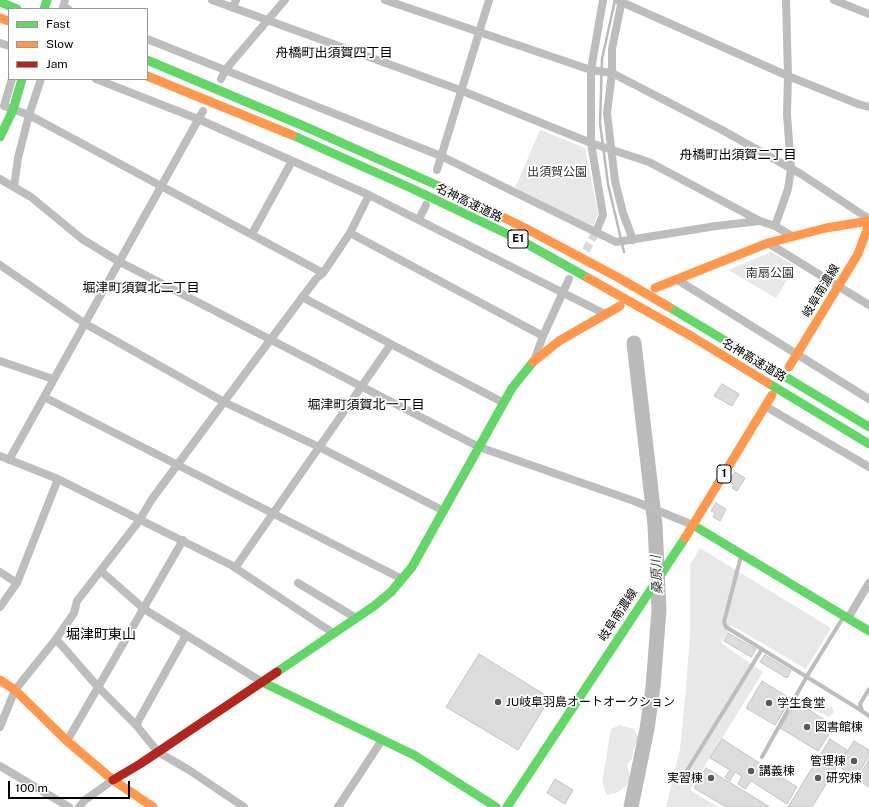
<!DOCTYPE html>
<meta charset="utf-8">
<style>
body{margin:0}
#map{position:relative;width:869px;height:807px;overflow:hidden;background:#fff;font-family:"Public Sans",sans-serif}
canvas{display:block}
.legend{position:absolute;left:8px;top:8px;width:140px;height:72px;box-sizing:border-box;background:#fff;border:1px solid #999;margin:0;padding:5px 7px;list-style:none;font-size:12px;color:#000}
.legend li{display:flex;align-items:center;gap:8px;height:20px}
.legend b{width:20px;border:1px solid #999}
.scale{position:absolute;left:8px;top:781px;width:122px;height:18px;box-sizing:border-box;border:2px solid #000;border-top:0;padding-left:5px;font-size:12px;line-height:14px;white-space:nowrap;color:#000;-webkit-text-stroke:3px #fff;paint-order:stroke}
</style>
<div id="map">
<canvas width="869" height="807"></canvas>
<ul class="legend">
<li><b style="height:5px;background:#63d668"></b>Fast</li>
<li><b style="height:5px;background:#ff974d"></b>Slow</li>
<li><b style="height:5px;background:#b3261e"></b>Jam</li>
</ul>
<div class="scale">100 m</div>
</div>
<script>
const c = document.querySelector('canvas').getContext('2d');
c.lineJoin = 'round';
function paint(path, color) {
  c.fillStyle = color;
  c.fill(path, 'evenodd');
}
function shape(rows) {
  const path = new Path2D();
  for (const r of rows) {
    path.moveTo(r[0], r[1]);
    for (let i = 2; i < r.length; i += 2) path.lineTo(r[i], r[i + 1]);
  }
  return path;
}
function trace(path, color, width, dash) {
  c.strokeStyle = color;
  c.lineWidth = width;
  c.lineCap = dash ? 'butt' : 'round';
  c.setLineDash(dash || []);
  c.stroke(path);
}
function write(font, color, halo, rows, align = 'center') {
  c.font = font + ' "Public Sans","Noto Sans JP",sans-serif';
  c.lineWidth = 3.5;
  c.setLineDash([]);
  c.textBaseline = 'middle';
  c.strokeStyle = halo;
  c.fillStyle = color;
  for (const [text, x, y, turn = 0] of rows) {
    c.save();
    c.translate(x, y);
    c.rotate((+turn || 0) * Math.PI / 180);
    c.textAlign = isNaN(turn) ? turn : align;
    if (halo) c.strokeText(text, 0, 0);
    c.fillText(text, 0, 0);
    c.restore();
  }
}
paint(shape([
 [540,130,585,148,598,214,593,226,515,188],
 [771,252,796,266,776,298,728,270],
 [700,548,831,628,806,669,731,625,721,643,763,672,690,790,718,807,666,807,680,749,686,688,690,634,690,565],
 [807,696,813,698,814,703,821,703,825,706,832,707,834,712,829,717,815,710,802,702,804,697],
 [620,725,634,729,639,738,634,748,632,759,627,764,631,781,619,792,607,795,602,782,607,753,611,729]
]), '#e8e8e8');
trace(shape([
 [615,0,602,59,600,123,608,184,624,252]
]), '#bababa', 2.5);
trace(shape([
 [631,807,647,729,653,687,659,610,655,525,634,343]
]), '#bababa', 15);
const building = shape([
 [722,384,739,394,732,406,714,396,722,384],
 [735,472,745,478,737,491,732,488,734,484,729,481,735,472],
 [716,503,726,509,720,521,713,517,715,513,711,511,716,503],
 [728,633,756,649,751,657,724,641,728,633],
 [479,654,550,698,518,750,446,707,479,654],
 [765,655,791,671,787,678,760,662,765,655],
 [762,681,791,699,775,725,746,708,762,681],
 [797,702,834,726,818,751,780,728,797,702],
 [722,739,797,787,787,804,751,781,745,789,738,784,742,776,735,772,730,781,725,777,730,770,710,758,722,739],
 [830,739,847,750,812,807,788,807,830,739],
 [854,741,869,750,869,756,856,777,838,766,854,741],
 [869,760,869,787,857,779,869,760],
 [706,768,770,807,726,807,694,788,706,768],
 [555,779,573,790,565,804,547,793,555,779]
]);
paint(building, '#dcdcdc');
trace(building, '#c4c4c4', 1);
trace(shape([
 [580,261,596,232]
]), '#d9d9d9', 8, [8, 4]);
trace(shape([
 [741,556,724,622,726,627,862,711],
 [869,689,860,704,862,711,869,716],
 [762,757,807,676,844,616],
 [683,777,762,649]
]), '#bdbdbd', 4);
trace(shape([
 [65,0,63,7,68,9],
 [212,0,460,90,591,143,649,162,760,221],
 [385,0,591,70,612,73,722,130,801,174,869,219],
 [617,0,788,76,858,104,869,107],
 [622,0,612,49,612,73,607,113,615,181,623,213,633,240],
 [834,0,869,14],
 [233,8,236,0],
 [147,39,441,156,616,242,716,226,760,221,775,226,792,236],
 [0,43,9,46],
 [12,79,4,106,29,115,41,79],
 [96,79,198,119,369,195,605,314],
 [221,79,226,69,285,0],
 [437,170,489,0],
 [0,179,31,197,82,239,118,261,479,447,634,501,693,525],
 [14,187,18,158,29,115,323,273],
 [419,219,426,205],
 [775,226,788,189,791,169,787,114,788,76,786,0],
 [596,232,603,215,591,143,591,70,603,0],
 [350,233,543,336],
 [252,234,292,161],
 [768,243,869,305],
 [0,265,84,323,224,402,319,447,444,511],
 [676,279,869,399],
 [302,297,391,344],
 [0,361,53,379],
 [534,361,543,336,569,279],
 [44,397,402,579],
 [765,406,869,467],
 [0,456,58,479,231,565,333,633],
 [9,460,203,111],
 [235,568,391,344,504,403],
 [101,571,144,609,262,682],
 [0,572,17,583],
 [298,583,356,618],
 [0,607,17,583,58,479],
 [848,618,869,583],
 [56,639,98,687,136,725,158,752,189,770,244,807],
 [136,725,186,635],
 [0,727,15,690,56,639,74,613,77,601,139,521,152,499,241,379,316,279,323,273,350,233,369,195],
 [67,741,183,540],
 [0,766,69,807],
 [79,807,85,800,113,780],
 [338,807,382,740]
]), '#bdbdbd', 8);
trace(shape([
 [0,2,17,9],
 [44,9,47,0],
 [147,60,306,127,441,187],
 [292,135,413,189,520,240,588,278],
 [0,137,13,110,22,79],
 [669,307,869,427],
 [768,383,869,444],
 [693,525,869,631],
 [277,672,374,606,391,592,412,567,512,388,533,362],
 [262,682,414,755,496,807],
 [507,807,685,538]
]), '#63d668', 9);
trace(shape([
 [0,18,9,21],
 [147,76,292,135],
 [441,187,525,228,619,278,669,307],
 [588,278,691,336,768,383],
 [655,288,768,243,826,228,869,221],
 [533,362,559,341,620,306],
 [789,367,858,254,869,224],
 [685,538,772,395],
 [0,680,15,690,67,741,113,780,153,807]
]), '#ff974d', 9);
trace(shape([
 [113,780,140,764,277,672]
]), '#b3261e', 9);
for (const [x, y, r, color] of [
 [498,702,4,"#595959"],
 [769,703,4,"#595959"],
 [807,727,4,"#595959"],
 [854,761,4,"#595959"],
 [751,771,4,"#595959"],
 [711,778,4,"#595959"],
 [818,778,4,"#595959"]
]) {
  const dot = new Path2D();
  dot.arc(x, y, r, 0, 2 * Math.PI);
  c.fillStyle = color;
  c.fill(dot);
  trace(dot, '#fff', 1.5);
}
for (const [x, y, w] of [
 [518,239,20],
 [724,474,14]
]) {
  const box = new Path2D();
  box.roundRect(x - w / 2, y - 9, w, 18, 3);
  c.fillStyle = '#fff';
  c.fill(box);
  trace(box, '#000', 1);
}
write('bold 11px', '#000', null, [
 ["E1",518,239],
 ["1",724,474]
]);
write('12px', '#2d2d2d', '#fff', [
 ["出須賀公園",557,172],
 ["南扇公園",770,273]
]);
write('12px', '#000', '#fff', [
 ["名神高速道路",469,203,26],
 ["岐阜南濃線",821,291,-59],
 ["名神高速道路",754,360,31],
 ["岐阜南濃線",618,615,-57]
]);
write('12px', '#000', '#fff', [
 ["JU岐阜羽島オートオークション",506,702],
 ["学生食堂",777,703],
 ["図書館棟",815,727],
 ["管理棟",846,761,"right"],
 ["講義棟",759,771],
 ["実習棟",703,778,"right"],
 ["研究棟",826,778]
], 'left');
write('13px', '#000', '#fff', [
 ["舟橋町出須賀四丁目",334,53],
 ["舟橋町出須賀二丁目",738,155],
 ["堀津町須賀北二丁目",141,288],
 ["堀津町須賀北一丁目",366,405]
]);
write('italic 13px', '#3e3e3e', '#fff', [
 ["桑原川",657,575,-93]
]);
write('14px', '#000', '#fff', [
 ["堀津町東山",101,635]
]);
</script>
